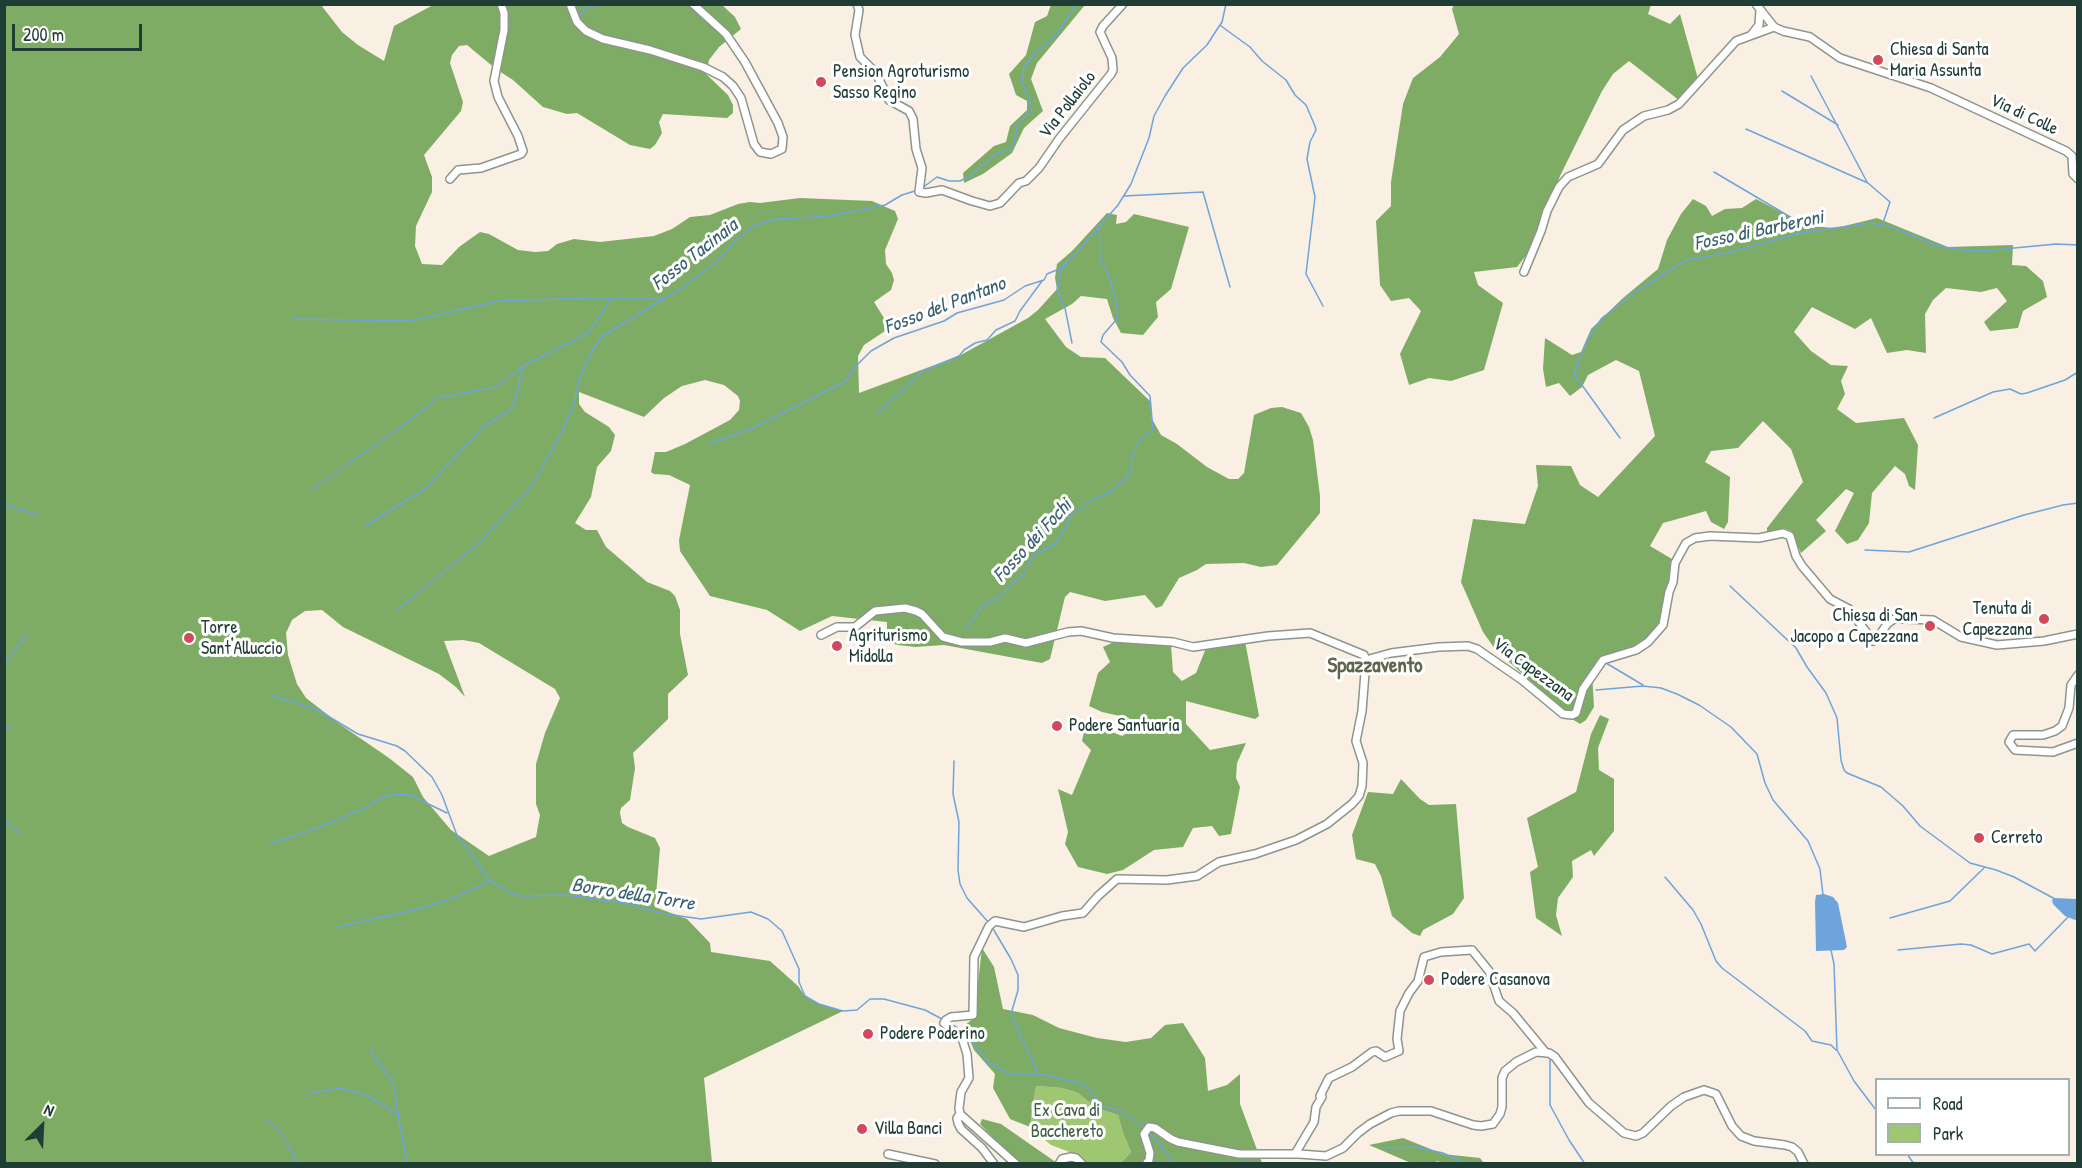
<!DOCTYPE html>
<style>
body{margin:0}
#map{position:relative;width:2082px;height:1168px;overflow:hidden;background:#faefe3;font-family:"Patrick Hand",sans-serif}
canvas{display:block}
.frame{position:absolute;inset:0;border:6px solid #1f3d34;pointer-events:none}
.legend{position:absolute;left:1875px;top:1078px;width:195px;height:78px;box-sizing:border-box;background:#fff;border:2px solid #a5b1ae;margin:0;padding:8px 10px;list-style:none;font-size:18px;color:#1f3d34}
.legend li{display:flex;align-items:center;gap:12px;height:30px}
.legend b{width:30px;border:2px solid #a5b1ae}
.north{position:absolute;left:12px;top:1096px;width:60px;height:60px;-webkit-text-stroke:4px #fff;paint-order:stroke;rotate:24deg;font-size:16px;font-weight:700;line-height:24px;text-align:center;color:#1f3d34}
.north::after{content:'';display:block;margin:auto;width:21px;height:27px;background:#1f3d34;clip-path:polygon(50% 0,100% 100%,50% 72%,0 100%)}
.scale{position:absolute;left:12px;top:24px;width:130px;height:27px;box-sizing:border-box;border:3px solid #1f3d34;border-top:0;padding-left:8px;font-size:18px;line-height:21px;white-space:nowrap;color:#1f3d34;-webkit-text-stroke:4px #fff;paint-order:stroke}
</style>
<div id="map">
<canvas width="2082" height="1168"></canvas>
<div class="frame"></div>
<ul class="legend">
<li><b style="height:8px;background:#fff"></b>Road</li>
<li><b style="height:16px;background:#9fc772"></b>Park</li>
</ul>
<div class="north">N</div>
<div class="scale">200 m</div>
</div>
<script>
const c = document.querySelector('canvas').getContext('2d');
c.lineJoin = 'round';
function paint(path, color) {
  c.fillStyle = color;
  c.fill(path, 'evenodd');
}
function shape(rows) {
  const path = new Path2D();
  for (const r of rows) {
    path.moveTo(r[0], r[1]);
    for (let i = 2; i < r.length; i += 2) path.lineTo(r[i], r[i + 1]);
  }
  return path;
}
function trace(path, color, width, dash) {
  c.strokeStyle = color;
  c.lineWidth = width;
  c.lineCap = dash ? 'butt' : 'round';
  c.setLineDash(dash || []);
  c.stroke(path);
}
function write(font, color, halo, rows, align = 'center') {
  c.font = font + ' "Patrick Hand",sans-serif';
  c.lineWidth = 6;
  c.setLineDash([]);
  c.textBaseline = 'middle';
  c.strokeStyle = halo;
  c.fillStyle = color;
  for (const [text, x, y, turn = 0] of rows) {
    c.save();
    c.translate(x, y);
    c.rotate((+turn || 0) * Math.PI / 180);
    c.textAlign = isNaN(turn) ? turn : align;
    if (halo) c.strokeText(text, 0, 0);
    c.fillText(text, 0, 0);
    c.restore();
  }
}
paint(shape([
 [1036,1086,1062,1088,1078,1093,1096,1108,1118,1115,1123,1133,1131,1152,1121,1163,1087,1163,1075,1154,1051,1145,1030,1128]
]), '#9fc772');
paint(shape([
 [5,5,321,5,342,32,358,45,384,61,394,26,433,5,722,5,735,17,741,29,719,47,709,60,706,74,728,95,733,105,733,113,727,118,663,114,659,122,662,133,655,145,650,149,630,145,577,113,567,114,543,107,513,80,496,69,467,45,459,46,452,55,450,63,463,102,461,111,424,155,432,177,432,192,416,226,415,246,422,264,442,265,459,247,480,232,489,234,518,250,535,252,548,251,557,244,574,239,600,242,654,236,672,229,690,217,710,215,738,204,750,202,760,203,800,198,872,201,895,211,898,219,885,250,886,264,892,273,894,280,891,290,874,302,884,318,888,329,864,345,858,356,859,393,959,356,1028,318,1038,310,1057,289,1055,278,1057,264,1072,251,1107,213,1117,215,1116,224,1126,222,1134,214,1189,227,1171,289,1156,302,1158,317,1143,335,1121,333,1113,318,1107,299,1081,296,1072,304,1045,319,1066,347,1081,357,1105,358,1151,402,1151,417,1161,435,1177,444,1207,467,1229,479,1238,479,1244,473,1254,415,1271,408,1282,407,1301,413,1309,427,1313,440,1320,496,1320,513,1277,565,1261,567,1244,563,1206,564,1197,570,1179,578,1162,606,1156,608,1145,595,1105,601,1070,592,1065,597,1050,659,1042,663,944,645,915,647,898,645,887,642,887,622,832,616,800,631,767,610,710,596,680,551,679,540,690,485,669,475,654,474,651,472,655,452,666,452,685,444,730,420,739,410,740,401,738,396,724,385,705,380,682,386,664,398,644,417,579,392,579,404,585,412,609,427,615,435,611,451,597,467,591,497,575,523,586,530,597,530,606,547,647,582,670,591,675,596,680,610,680,634,688,675,668,694,668,719,633,753,635,768,630,800,621,808,620,813,622,823,628,827,655,838,660,848,655,907,687,919,710,943,711,952,770,961,798,986,805,996,819,1004,843,1011,704,1078,712,1163,5,1164],
 [322,610,343,627,439,674,456,687,465,697,444,641,463,640,479,643,555,689,560,698,545,733,536,764,536,804,540,815,536,837,489,856,451,830,423,797,413,777,389,758,341,725,306,698,297,684,288,655,286,633,292,620,305,611],
 [1051,5,1085,5,1037,63,1031,79,1043,111,1024,128,1012,153,983,174,964,183,963,173,994,146,1006,142,1010,126,1027,110,1027,101,1016,95,1009,74,1026,55,1035,22,1047,16],
 [1454,5,1651,5,1648,14,1670,24,1680,14,1698,79,1680,101,1629,61,1613,74,1602,91,1560,176,1531,249,1517,267,1474,272,1478,285,1503,303,1484,370,1451,381,1429,378,1409,385,1400,354,1421,311,1409,298,1391,301,1380,285,1376,221,1391,206,1391,182,1403,104,1413,78,1440,57,1459,34,1452,9],
 [1693,199,1706,206,1712,216,1725,209,1742,208,1756,199,1808,226,1836,228,1877,218,1948,247,2013,245,2012,265,2026,266,2043,281,2047,297,2023,311,2018,328,1990,331,1984,322,2007,301,1997,288,1981,292,1946,288,1933,300,1925,314,1926,353,1907,350,1887,353,1871,318,1855,329,1812,307,1794,332,1811,351,1831,365,1848,366,1841,381,1845,394,1837,409,1856,423,1904,418,1918,445,1915,490,1909,486,1905,474,1895,466,1872,493,1869,523,1858,540,1847,544,1835,531,1854,493,1846,489,1816,520,1826,531,1801,553,1791,531,1783,528,1767,533,1767,528,1803,482,1791,449,1763,421,1738,448,1711,451,1705,462,1730,477,1728,522,1724,529,1711,522,1706,511,1663,523,1650,546,1672,559,1671,579,1660,621,1645,640,1627,650,1600,657,1592,672,1594,707,1586,720,1580,724,1572,719,1495,649,1483,632,1461,582,1473,519,1525,524,1538,486,1536,465,1571,466,1580,485,1598,497,1655,436,1639,371,1616,360,1588,375,1582,387,1570,396,1559,383,1546,387,1543,369,1545,338,1572,355,1581,352,1591,329,1623,298,1658,269,1667,240,1681,214],
 [1245,641,1259,716,1255,719,1186,701,1186,724,1210,750,1246,743,1237,763,1236,778,1240,787,1231,834,1219,836,1212,826,1193,828,1183,847,1154,850,1123,870,1107,874,1078,867,1065,844,1068,832,1058,789,1072,795,1091,750,1082,741,1086,722,1122,736,1134,729,1129,718,1102,712,1089,706,1098,673,1110,662,1103,647,1114,642,1171,645,1173,672,1182,681,1196,673,1206,648],
 [1600,715,1609,719,1598,748,1599,770,1614,779,1614,831,1594,856,1591,850,1572,861,1573,877,1558,898,1556,915,1562,936,1536,918,1530,872,1538,867,1527,818,1576,792,1591,734],
 [1401,779,1420,799,1429,805,1456,804,1464,898,1453,914,1423,930,1420,936,1412,933,1392,916,1381,876,1375,864,1356,859,1352,835,1368,792,1393,794],
 [982,948,994,967,1003,1009,1033,1015,1059,1028,1097,1038,1126,1042,1151,1038,1165,1025,1183,1023,1205,1058,1208,1091,1227,1085,1240,1074,1240,1104,1262,1163,1121,1163,1131,1152,1123,1133,1118,1115,1096,1108,1078,1093,1062,1088,1036,1086,1030,1127,1010,1119,993,1088,995,1074,974,1050,964,1026,974,1018],
 [982,1119,1001,1124,1057,1163,1010,1163,1008,1153,980,1124],
 [1403,1138,1443,1154,1480,1158,1484,1163,1444,1164,1437,1161,1435,1163,1411,1163,1369,1145]
]), '#7fac64');
paint(shape([
 [1824,894,1833,897,1838,903,1847,947,1844,950,1816,951,1815,902,1816,895],
 [2054,898,2077,899,2077,919,2075,920,2065,916,2053,904,2052,900]
]), '#6ea4dc');
trace(shape([
 [579,16,587,8,598,4],
 [1221,26,1250,47,1262,61,1286,80,1295,95,1306,105,1315,126,1316,130,1310,142,1307,159,1315,197,1306,274,1323,306],
 [1811,76,1867,182],
 [1782,91,1838,125],
 [1746,129,1868,183,1890,202,1883,223],
 [1714,172,1814,231],
 [922,188,937,177,949,181,960,181,970,176,996,154,1013,147,1017,125,1031,111,1031,104,1022,81,1024,67,1035,54,1054,37,1077,4],
 [1124,196,1203,192,1230,287],
 [1067,262,1060,274,1057,290,1065,308,1072,343],
 [292,319,410,321,499,301,587,298,663,298],
 [878,413,923,371,959,356,964,350,975,343,987,340,996,330,1015,321,1020,311,1042,281],
 [1934,418,1993,392,2010,389,2021,394,2027,393,2065,380,2078,372],
 [1620,438,1574,374,1581,355,1588,339,1602,318,1637,291,1686,260,1728,253,1800,233,1870,223,1889,226,1938,246,1961,250,1983,251,2056,244,2078,245],
 [711,443,753,428,846,381,855,367,871,351,894,338,944,321,957,313,1004,300,1025,286,1044,280,1047,274,1059,269,1076,253,1118,205,1131,184,1149,138,1154,116,1165,96,1183,68,1207,45,1214,34,1222,22,1226,4],
 [311,490,405,424,438,398,496,387,523,366,588,333,612,298],
 [4,504,40,516],
 [365,526,426,488,483,427,513,408,523,367],
 [1865,550,1909,552,2024,515,2063,505,2078,503],
 [1730,586,1796,648,1807,667,1826,693,1837,718,1841,760,1844,770,1847,773,1881,787,1903,806,1920,826,1970,863,1996,870,2014,877,2055,899],
 [396,611,480,542,532,486,559,437,574,405,579,380,589,357,601,337,683,287,716,262,736,240,755,225,779,219,829,216,885,205,902,195,918,190],
 [966,629,983,606,1000,596,1024,573,1034,555,1055,544,1065,529,1071,515,1092,500,1112,491,1118,484,1124,481,1131,470,1132,456,1141,438,1153,430,1150,396,1130,375,1122,362,1101,342,1103,335,1116,320,1118,312,1111,281,1100,258,1099,226],
 [1606,663,1643,685],
 [4,664,27,634],
 [1596,690,1643,686,1661,688,1677,694,1699,705,1731,727,1757,754,1765,783,1773,800,1808,841,1820,869,1823,895],
 [273,696,316,709,358,734,397,746,405,751,432,777,442,795,458,838,469,850,489,880,510,893,521,896,565,895,624,903,660,913,701,919,751,912,768,919,782,931,799,969,799,982,805,996,819,1004,843,1011,857,1010,870,999,884,999,925,1010,942,1019],
 [4,727,11,726],
 [954,761,953,794,959,822,958,870,960,884,967,898,989,923],
 [4,819,21,834],
 [270,844,315,829,363,809,385,796,401,794,410,795,447,813],
 [1665,877,1693,910,1701,924,1716,961,1722,968,1805,1031,1812,1041,1831,1045,1836,1050],
 [1890,918,1950,901,1984,868],
 [338,927,423,908,456,897,489,881],
 [992,927,1011,959,1018,975,1018,990,1011,1014,1038,1074],
 [1831,950,1834,964,1837,1050,1854,1081,1876,1110],
 [1898,950,1961,944,1971,945,1992,954,2029,944,2035,951,2068,917],
 [949,1023,965,1032,989,1063,998,1068,1010,1074,1042,1074,1084,1084,1103,1107,1119,1110,1146,1128],
 [370,1050,393,1083,398,1113],
 [1550,1058,1550,1105,1569,1140,1585,1164],
 [307,1094,341,1088,366,1095,398,1114,407,1164],
 [265,1119,281,1132,298,1164],
 [1149,1132,1176,1164],
 [1385,1148,1415,1147,1443,1153,1467,1164],
 [1907,1154,1914,1164],
 [1186,1164,1194,1162,1197,1164]
]), '#6ea4dc', 1.5);
const minor = shape([
 [570,4,577,22,586,31,603,39,650,50,703,67,723,77,733,86,741,98,754,144,760,152,771,154,782,149,783,137,778,123,745,62,726,34,693,4],
 [857,4,859,10,855,35,860,57,876,73,889,100,909,111,913,119,916,149,922,168,919,192,926,193,942,190,972,201,990,206,1000,203,1019,183,1026,181,1039,168,1059,139,1111,74,1113,70,1112,58,1100,32,1103,26,1123,4],
 [1774,27,1783,31,1810,37,1840,58,1931,88,2066,151,2072,156,2073,174,2078,179],
 [1752,34,1759,25,1760,10],
 [450,179,458,170,481,168,521,154,523,151,518,136,498,97,494,81,504,30,504,13,501,4],
 [1524,272,1541,231,1547,211,1559,187,1568,177,1598,164,1623,130,1644,116,1668,110,1679,104,1736,41,1774,27,1756,4],
 [821,635,837,627,855,627,875,611,905,608,916,611,922,614,943,637,962,642,990,642,1005,638,1026,643,1068,632,1081,631,1113,638,1173,642,1193,647,1268,636,1310,633,1364,655,1366,660,1362,711,1356,741,1363,763,1362,786,1359,796,1352,804,1327,824,1296,840,1255,854,1219,862,1197,876,1167,880,1117,879,1098,896,1083,913,1062,916,1024,927,995,921,989,926,974,957,973,1015,951,1017,946,1020,944,1023,962,1038,967,1054,969,1078,961,1092,959,1108,960,1114,1016,1164],
 [1366,660,1391,653,1439,647,1468,646,1477,649,1522,680,1563,714,1572,715,1576,713,1583,689,1603,660,1636,650,1648,642,1663,625,1669,592,1673,582,1675,563,1686,543,1695,538,1710,536,1759,538,1783,533,1790,536,1796,556,1802,566,1830,599,1849,609,1873,641,1877,639,1887,624,1894,619,1905,619,1933,620,1961,637,1997,645,2044,641,2078,634],
 [2078,675,2071,685,2069,708,2062,726,2055,731,2043,735,2013,735,2009,742,2015,750,2053,752,2078,743],
 [960,1114,957,1118,958,1123,961,1129,982,1148,994,1164],
 [888,1154,935,1164],
 [1295,1154,1314,1122,1316,1107,1322,1097,1320,1096,1329,1078,1352,1067,1372,1052,1376,1051,1385,1057,1399,1051,1397,1039,1400,1011,1409,993,1418,981,1424,957,1441,952,1472,950,1489,971,1499,1001,1513,1013,1546,1053],
 [1059,1164,1062,1159,1071,1157,1076,1158,1082,1164],
 [1146,1164,1149,1160,1150,1153,1144,1134,1149,1127,1155,1128,1171,1139,1178,1142,1239,1154,1299,1154,1326,1156,1343,1148,1358,1133,1370,1124,1391,1113,1399,1111,1431,1111,1473,1125,1481,1126,1493,1124,1500,1114,1502,1107,1502,1078,1505,1071,1516,1062,1536,1052,1549,1053,1555,1057,1589,1103,1624,1133,1636,1136,1643,1133,1671,1106,1684,1097,1704,1090,1716,1094,1732,1126,1741,1136,1754,1141,1785,1145,1792,1147,1798,1152,1804,1164]
]);
trace(minor, '#8c968c', 10);
trace(minor, '#fff', 7);
for (const [x, y, r, color] of [
 [1878,60,6,"#d1495b"],
 [821,82,6,"#d1495b"],
 [2044,619,6,"#d1495b"],
 [1930,626,6,"#d1495b"],
 [189,638,6,"#d1495b"],
 [837,646,6,"#d1495b"],
 [1057,726,6,"#d1495b"],
 [1979,838,6,"#d1495b"],
 [1429,980,6,"#d1495b"],
 [868,1034,6,"#d1495b"],
 [862,1129,6,"#d1495b"]
]) {
  const dot = new Path2D();
  dot.arc(x, y, r, 0, 2 * Math.PI);
  c.fillStyle = color;
  c.fill(dot);
  trace(dot, '#fff', 2);
}
write('18px', '#1f3d34', '#fff', [
 ["Chiesa di Santa",1890,50],
 ["Maria Assunta",1890,71],
 ["Pension Agroturismo",833,72],
 ["Sasso Regino",833,93],
 ["Tenuta di",2032,609,"right"],
 ["Capezzana",2032,630,"right"],
 ["Chiesa di San",1918,616,"right"],
 ["Jacopo a Capezzana",1918,637,"right"],
 ["Torre",201,628],
 ["Sant'Alluccio",201,649],
 ["Agriturismo",849,636],
 ["Midolla",849,657],
 ["Podere Santuaria",1069,726],
 ["Cerreto",1991,838],
 ["Podere Casanova",1441,980],
 ["Podere Poderino",880,1034],
 ["Villa Banci",874,1129]
], 'left');
write('18px', '#1f3d34', '#fff', [
 ["Via Pollaiolo",1068,105,-52],
 ["Via di Colle",2024,115,25],
 ["Via Capezzana",1533,670,36]
]);
write('18px', '#3f6044', '#fff', [
 ["Ex Cava di",1067,1111],
 ["Bacchereto",1067,1132]
]);
write('italic 20px', '#3b616f', '#fff', [
 ["Fosso di Barberoni",1759,231,-12],
 ["Fosso Tacinaia",695,255,-38],
 ["Fosso del Pantano",945,306,-21],
 ["Fosso dei Fochi",1033,541,-47],
 ["Borro della Torre",633,895,9]
]);
write('bold 21px', '#60654e', '#fff', [
 ["Spazzavento",1375,666]
]);
</script>
